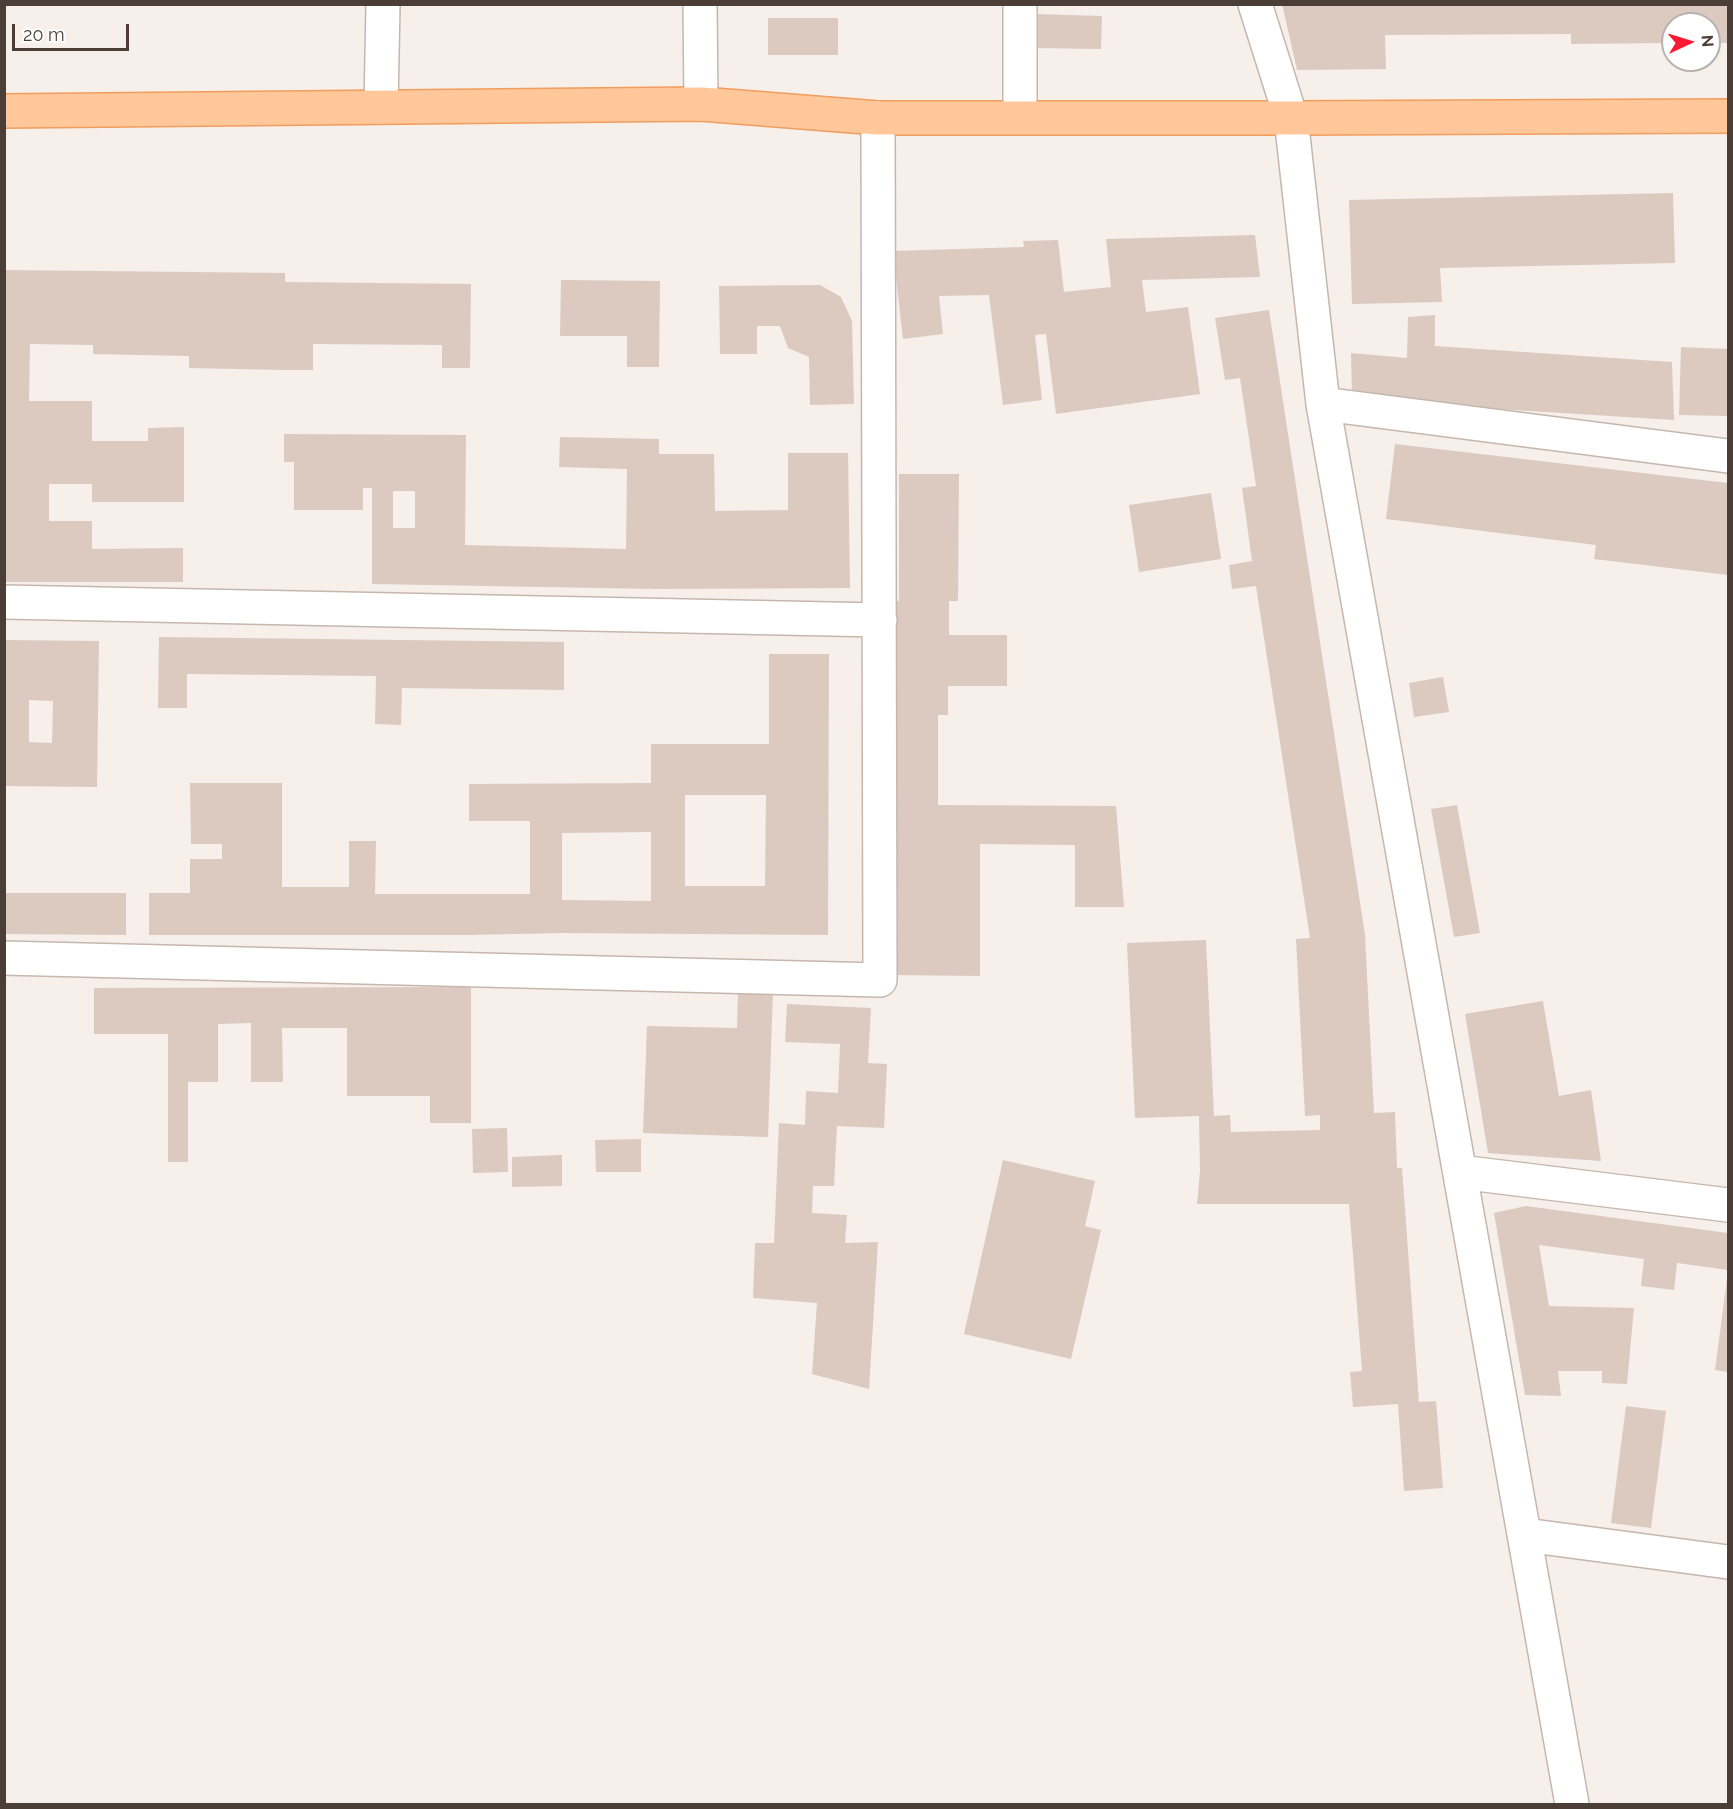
<!DOCTYPE html>
<style>
body{margin:0}
#map{position:relative;width:1733px;height:1809px;overflow:hidden;background:#f6efea;font-family:Raleway,sans-serif}
canvas{display:block}
.frame{position:absolute;inset:0;border:6px solid #4b3e37;pointer-events:none}
.north{position:absolute;left:1661px;top:12px;width:60px;height:60px;box-sizing:border-box;background:#fff;border:2px solid #b7b2af;border-radius:50%;rotate:86deg;font-size:16px;font-weight:700;line-height:24px;text-align:center;color:#4b3e37}
.north::after{content:'';display:block;margin:auto;width:21px;height:27px;background:#ff1833;clip-path:polygon(50% 0,100% 100%,50% 72%,0 100%)}
.scale{position:absolute;left:12px;top:24px;width:117px;height:27px;box-sizing:border-box;border:3px solid #4b3e37;border-top:0;padding-left:8px;font-size:18px;line-height:21px;white-space:nowrap;color:#4b3e37;-webkit-text-stroke:4px #fff;paint-order:stroke}
</style>
<div id="map">
<canvas width="1733" height="1809"></canvas>
<div class="frame"></div>
<div class="north">N</div>
<div class="scale">20 m</div>
</div>
<script>
const c = document.querySelector('canvas').getContext('2d');
c.lineJoin = 'round';
function paint(path, color) {
  c.fillStyle = color;
  c.fill(path, 'evenodd');
}
function shape(rows) {
  const path = new Path2D();
  for (const r of rows) {
    path.moveTo(r[0], r[1]);
    for (let i = 2; i < r.length; i += 2) path.lineTo(r[i], r[i + 1]);
  }
  return path;
}
function trace(path, color, width, dash) {
  c.strokeStyle = color;
  c.lineWidth = width;
  c.lineCap = dash ? 'butt' : 'round';
  c.setLineDash(dash || []);
  c.stroke(path);
}
paint(shape([
 [1282,4,1728,4,1728,43,1709,43,1709,24,1673,24,1673,43,1571,44,1571,34,1385,35,1386,69,1297,70],
 [1035,14,1102,16,1101,49,1034,48],
 [768,18,838,18,838,55,768,55],
 [1673,193,1675,263,1440,268,1442,302,1352,304,1349,200],
 [1255,235,1260,277,1142,280,1146,312,1188,307,1200,394,1056,414,1046,334,1035,335,1042,400,1003,405,989,295,939,296,943,334,903,339,893,251,1024,247,1023,241,1058,240,1064,292,1111,287,1106,239],
 [4,270,285,273,285,282,471,284,470,368,442,368,442,345,313,344,313,370,284,370,189,368,189,356,93,354,93,345,30,344,29,401,92,401,92,441,148,441,148,428,184,427,184,502,92,502,92,484,49,484,49,521,92,521,92,549,183,548,183,582,4,582],
 [561,280,660,281,659,367,627,367,627,336,560,336],
 [820,285,841,297,852,321,854,404,810,405,809,357,788,348,780,326,757,326,757,354,720,354,719,286],
 [1269,310,1365,935,1374,1113,1395,1112,1397,1168,1402,1168,1419,1402,1436,1401,1443,1488,1404,1491,1398,1404,1353,1407,1350,1372,1362,1371,1349,1204,1197,1204,1200,1171,1199,1116,1135,1118,1127,943,1206,940,1214,1116,1230,1115,1231,1132,1320,1130,1320,1115,1305,1116,1296,939,1310,938,1256,586,1232,589,1229,565,1252,561,1242,488,1256,486,1240,378,1225,380,1215,318],
 [1435,315,1435,346,1672,362,1674,420,1434,405,1352,396,1351,353,1407,358,1408,317],
 [1681,347,1728,349,1728,416,1679,415],
 [284,434,466,435,465,545,626,549,627,469,559,467,560,437,659,439,659,454,714,454,715,511,788,510,788,453,848,453,850,588,657,589,372,584,372,488,363,488,363,510,294,510,294,462,284,462],
 [393,491,415,491,415,528,393,528],
 [1395,444,1728,483,1728,575,1594,559,1596,545,1386,519],
 [899,474,959,474,958,601,949,601,949,635,1007,635,1007,686,948,686,948,715,938,715,938,805,1116,806,1124,907,1075,907,1075,845,980,844,980,976,890,975,891,601,899,601],
 [1211,493,1221,559,1139,572,1129,505],
 [159,637,564,642,564,690,402,688,401,725,375,724,376,676,187,674,187,708,158,708],
 [5,640,99,641,97,787,5,786],
 [29,700,53,701,52,743,29,742],
 [769,654,829,654,828,935,562,933,469,935,149,935,149,893,190,893,190,859,222,859,222,844,191,844,190,783,282,783,282,887,349,887,349,841,376,841,375,894,530,894,530,821,469,821,469,784,651,783,651,744,769,744],
 [685,795,766,795,765,886,685,886],
 [651,832,651,901,562,900,562,833],
 [1443,677,1449,712,1414,717,1409,683],
 [1457,805,1480,933,1454,937,1431,809],
 [4,893,126,893,126,935,4,934],
 [471,987,471,1123,430,1123,430,1096,347,1096,347,1028,282,1028,283,1082,251,1082,251,1023,218,1024,218,1082,188,1082,188,1162,168,1162,168,1034,94,1034,94,988],
 [738,989,773,990,768,1137,643,1133,647,1026,737,1028],
 [1543,1001,1559,1096,1591,1090,1601,1161,1488,1153,1465,1014],
 [787,1004,871,1008,868,1063,887,1064,884,1128,837,1126,834,1186,813,1186,812,1213,847,1215,845,1243,878,1242,869,1389,812,1374,817,1303,753,1298,755,1243,774,1243,779,1123,805,1125,806,1091,838,1093,840,1044,785,1042],
 [507,1128,508,1172,473,1173,472,1129],
 [641,1139,641,1172,596,1172,595,1140],
 [562,1155,562,1186,512,1187,512,1157],
 [1003,1160,1095,1181,1085,1226,1101,1230,1071,1359,964,1334],
 [1526,1206,1728,1233,1728,1270,1677,1263,1674,1290,1641,1286,1644,1259,1539,1245,1549,1306,1634,1308,1627,1384,1602,1383,1602,1371,1558,1371,1561,1396,1525,1395,1494,1213],
 [1727,1279,1728,1279,1728,1372,1715,1370],
 [1626,1406,1666,1411,1651,1528,1611,1523]
]), '#dccac1');
const minor = shape([
 [700,4,701,104],
 [1255,4,1291,118,1323,404,1572,1804],
 [381,107,383,4],
 [1020,117,1020,4],
 [1323,404,1728,456],
 [4,602,880,620],
 [4,958,880,980,878,118],
 [1460,1172,1728,1205],
 [1525,1535,1728,1562]
]);
const major = shape([
 [4,111,701,104,878,118,1291,118,1728,116]
]);
trace(minor, '#c6b7ae', 36);
trace(major, '#f19d5d', 36);
trace(minor, '#fff', 33);
trace(major, '#ffc79a', 33);
</script>
